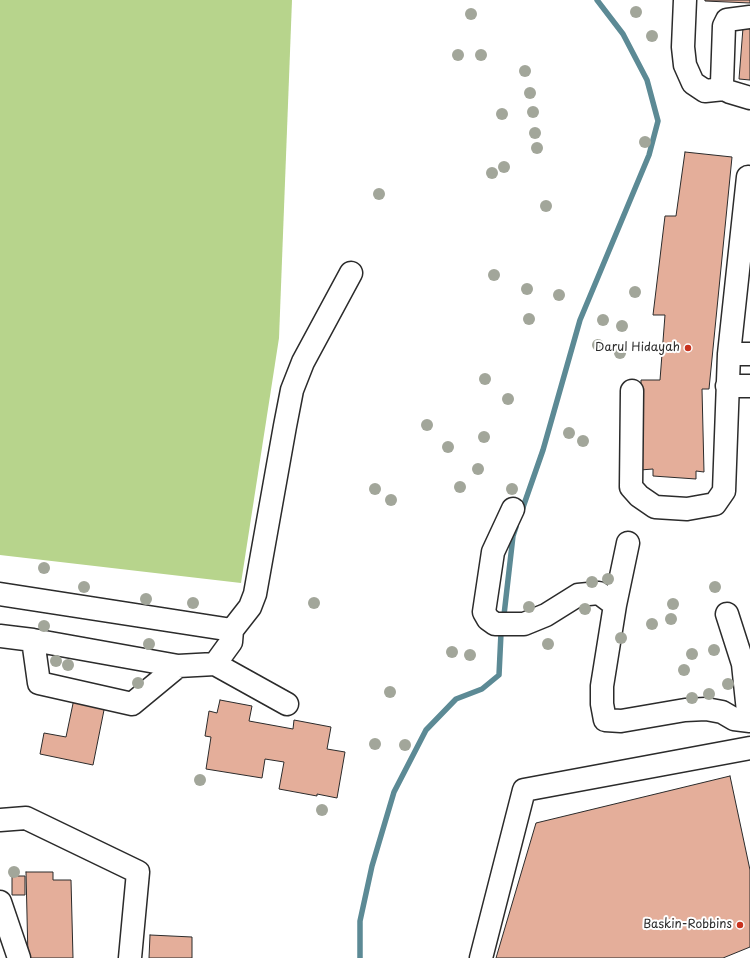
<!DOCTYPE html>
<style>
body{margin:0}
canvas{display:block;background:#fff}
</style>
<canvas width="750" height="958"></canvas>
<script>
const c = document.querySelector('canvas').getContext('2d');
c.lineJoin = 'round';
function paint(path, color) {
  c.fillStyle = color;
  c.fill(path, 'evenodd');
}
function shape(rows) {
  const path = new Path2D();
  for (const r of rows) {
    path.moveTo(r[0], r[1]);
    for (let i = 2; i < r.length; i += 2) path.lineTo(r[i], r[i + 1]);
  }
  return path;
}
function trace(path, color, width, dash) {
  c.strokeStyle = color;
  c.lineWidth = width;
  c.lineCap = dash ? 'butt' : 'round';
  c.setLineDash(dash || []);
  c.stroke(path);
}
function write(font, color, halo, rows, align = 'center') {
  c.font = font + ' "Playpen Sans",sans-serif';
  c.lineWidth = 4;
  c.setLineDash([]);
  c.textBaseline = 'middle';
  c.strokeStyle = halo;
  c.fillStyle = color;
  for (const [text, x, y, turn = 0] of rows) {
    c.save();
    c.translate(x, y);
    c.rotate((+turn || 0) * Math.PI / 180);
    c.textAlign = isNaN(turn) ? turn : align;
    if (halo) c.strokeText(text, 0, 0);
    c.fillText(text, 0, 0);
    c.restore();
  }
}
paint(shape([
 [0,0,292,0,279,338,241,583,0,555]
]), '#b7d48c');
trace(shape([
 [521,513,543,450,580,320,649,155,658,121,647,80,623,34,597,0],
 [504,615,513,536,516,527],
 [360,958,360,921,372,866,394,792,426,730,456,699,482,689,499,675,501,633]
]), '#5c8a95', 5.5);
const building = shape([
 [705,0,750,0,750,3,705,1,705,0],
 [743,28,750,29,750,80,739,79,743,28],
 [685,152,732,157,709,389,702,389,704,472,696,471,696,479,653,476,653,469,640,470,641,380,660,380,665,315,653,315,665,216,676,216,685,152],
 [75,694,106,700,93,765,40,754,44,733,66,737,75,694],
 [220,700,252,706,249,721,293,729,294,720,331,727,327,749,345,752,337,798,317,794,317,796,279,789,284,762,265,759,262,778,206,769,211,737,205,736,209,711,217,713,220,700],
 [730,776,750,870,750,947,723,958,496,958,536,823,730,776],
 [26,872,53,872,53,880,71,880,73,958,28,958,26,872],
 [12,876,25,876,25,895,12,895,12,876],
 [150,935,192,937,192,958,149,958,150,935]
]);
paint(building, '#e4ae9a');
trace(building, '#2b2b2b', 1);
const minor = shape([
 [685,0,683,47,685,65,693,83,705,91,724,89],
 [750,17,727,20,724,26,722,83,724,89,730,92,750,98],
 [729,354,750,354],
 [727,386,750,386],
 [632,391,631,487,639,496,655,507,687,509,715,504,724,491,729,354,748,177],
 [513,509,493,552,484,612,488,619,495,624,524,624,546,615,578,595,599,593,615,605],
 [628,543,615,605,602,686,602,704,605,720,621,721,685,710,706,709,722,712,734,719,750,721],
 [0,594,232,630],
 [727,614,743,664,749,721],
 [0,636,33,640,178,666,215,664,287,704],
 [33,640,39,683,132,704,178,666],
 [215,664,231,642,232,630,250,607,255,594,285,426,292,390,303,362,351,273],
 [0,820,26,818,138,872,130,958],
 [0,902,19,958],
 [481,958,524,790,750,748]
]);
trace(minor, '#2b2b2b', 25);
trace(minor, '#fff', 22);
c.fillStyle = '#a2a69a';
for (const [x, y] of [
 [636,12],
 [471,14],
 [652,36],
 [458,55],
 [481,55],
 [525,71],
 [530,93],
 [533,112],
 [502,114],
 [535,133],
 [645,142],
 [537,148],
 [504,167],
 [492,173],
 [379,194],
 [546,206],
 [494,275],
 [527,289],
 [635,292],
 [559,295],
 [529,319],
 [603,320],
 [622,326],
 [598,345],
 [620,353],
 [485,379],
 [508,399],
 [427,425],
 [569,433],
 [484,437],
 [583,441],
 [448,447],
 [478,469],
 [460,487],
 [375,489],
 [512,489],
 [391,500],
 [44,568],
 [608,579],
 [592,582],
 [84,587],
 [715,587],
 [146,599],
 [193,603],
 [314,603],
 [673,604],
 [529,607],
 [585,609],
 [671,619],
 [652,624],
 [44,626],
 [621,638],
 [149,644],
 [548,644],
 [714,650],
 [452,652],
 [692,654],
 [470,655],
 [56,661],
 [68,665],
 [684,670],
 [138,683],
 [728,684],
 [390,692],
 [709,694],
 [692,698],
 [375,744],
 [405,745],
 [200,780],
 [322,810],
 [14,872]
]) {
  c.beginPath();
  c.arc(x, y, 6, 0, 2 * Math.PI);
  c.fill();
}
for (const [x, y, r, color] of [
 [688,348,4,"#c8321e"],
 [740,925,4,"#c8321e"]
]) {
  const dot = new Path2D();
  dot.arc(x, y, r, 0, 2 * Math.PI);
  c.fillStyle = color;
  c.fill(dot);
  trace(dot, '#fff', 1.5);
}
write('12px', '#2b2b2b', '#fff', [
 ["Darul Hidayah",680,348],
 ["Baskin-Robbins",732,925]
], 'right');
</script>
